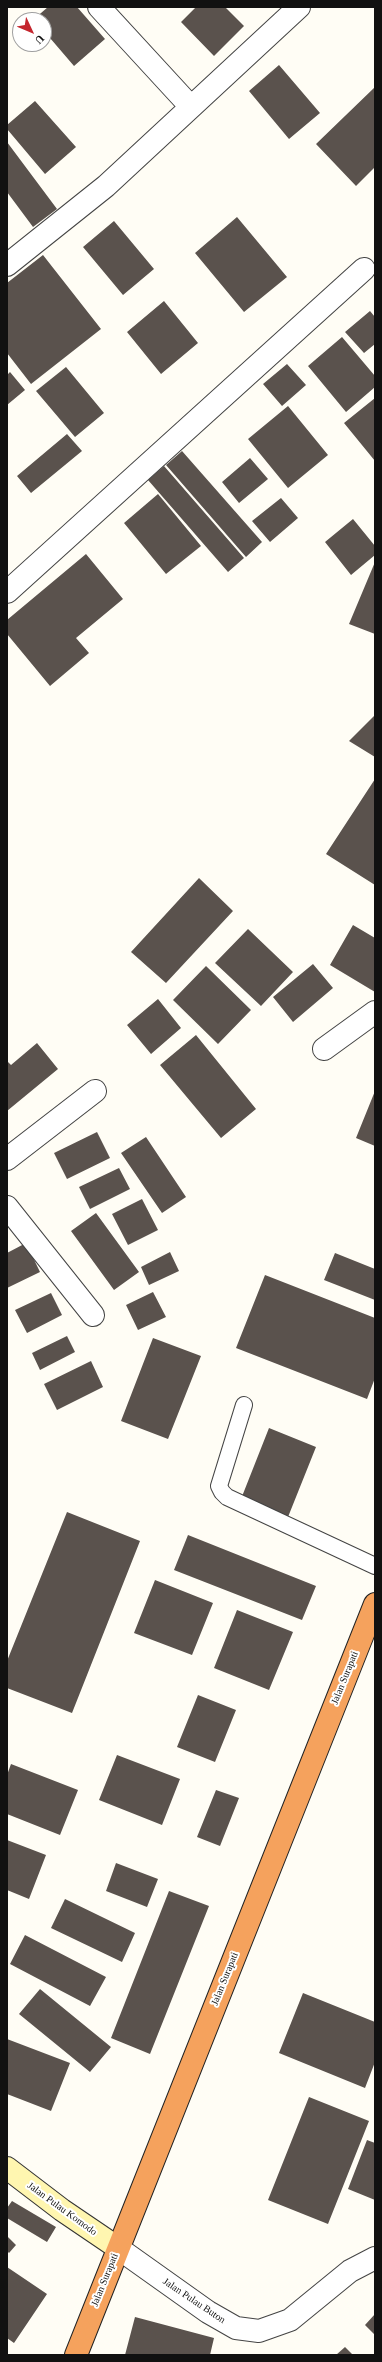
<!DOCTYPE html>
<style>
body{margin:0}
#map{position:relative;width:382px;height:2362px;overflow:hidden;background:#fffdf5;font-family:"Times New Roman",serif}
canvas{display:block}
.frame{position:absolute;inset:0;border:8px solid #111;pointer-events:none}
.north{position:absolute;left:12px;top:12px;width:40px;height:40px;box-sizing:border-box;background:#fff;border:1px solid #a0a0a0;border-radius:50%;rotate:134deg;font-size:11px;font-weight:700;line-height:16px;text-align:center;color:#111}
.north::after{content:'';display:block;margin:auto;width:14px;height:18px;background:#c4262e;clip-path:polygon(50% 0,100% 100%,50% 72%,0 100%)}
</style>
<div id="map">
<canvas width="382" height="2362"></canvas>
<div class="frame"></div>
<div class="north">U</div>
</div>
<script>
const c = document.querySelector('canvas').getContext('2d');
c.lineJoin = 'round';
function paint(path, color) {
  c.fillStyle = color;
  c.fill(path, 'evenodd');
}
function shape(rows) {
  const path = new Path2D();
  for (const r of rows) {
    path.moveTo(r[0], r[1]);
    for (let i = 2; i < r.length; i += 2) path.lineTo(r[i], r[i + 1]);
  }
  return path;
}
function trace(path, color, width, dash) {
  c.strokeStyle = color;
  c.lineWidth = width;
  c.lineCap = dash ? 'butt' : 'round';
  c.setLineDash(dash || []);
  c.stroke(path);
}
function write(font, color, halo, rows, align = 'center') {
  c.font = font + ' "Times New Roman",serif';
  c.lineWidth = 4;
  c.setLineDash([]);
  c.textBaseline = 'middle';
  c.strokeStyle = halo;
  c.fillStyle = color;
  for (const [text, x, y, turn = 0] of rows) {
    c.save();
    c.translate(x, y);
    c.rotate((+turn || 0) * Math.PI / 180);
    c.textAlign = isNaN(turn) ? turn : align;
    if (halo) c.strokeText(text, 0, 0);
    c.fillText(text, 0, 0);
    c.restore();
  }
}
paint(shape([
 [48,7,77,7,105,39,74,66,44,31,44,20,34,19],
 [196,7,225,7,244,26,214,56,181,22],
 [279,65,320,113,289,139,249,91],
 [375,87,375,167,356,186,316,144],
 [35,101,76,147,45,174,7,129,7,125],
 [7,142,57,209,33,227,7,192],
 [237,217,287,277,244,312,195,253],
 [114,221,154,269,123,295,83,247],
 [43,255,101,329,31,384,7,353,7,283],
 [164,301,198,343,161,374,127,332],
 [370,311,375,317,375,344,364,353,345,332],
 [342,337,375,376,375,387,346,412,308,366],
 [287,364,306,385,282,406,263,384],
 [66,367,104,413,75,437,36,391],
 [10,372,25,390,7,405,7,375],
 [375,398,375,461,344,423],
 [288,406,328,455,288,488,248,439],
 [67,434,82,451,31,493,17,476],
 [182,451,262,542,246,557,166,465],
 [250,458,268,479,239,503,222,482],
 [164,466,244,558,228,572,148,480],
 [158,494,201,546,166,574,124,523],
 [281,498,298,518,270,542,252,521],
 [353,519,375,546,375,555,351,575,325,542],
 [86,554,123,599,76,638,89,653,50,686,7,634,7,620],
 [375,562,375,634,349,624],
 [375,715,375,757,349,741],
 [375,779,375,885,326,854],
 [199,878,233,911,166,983,131,952],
 [353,925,375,938,375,992,330,965],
 [248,929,293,972,261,1006,215,963],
 [313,964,333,988,293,1022,273,997],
 [206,966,251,1010,218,1044,173,1000],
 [158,999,181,1028,151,1054,127,1025],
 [196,1035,256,1109,221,1138,160,1065],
 [37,1043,58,1069,7,1111,7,1061,11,1065],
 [375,1091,375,1146,356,1138],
 [97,1132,110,1158,67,1179,54,1153],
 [146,1137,186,1197,162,1213,121,1153],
 [119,1168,130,1189,90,1209,79,1187],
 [142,1199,158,1230,128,1245,112,1214],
 [96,1213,139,1272,114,1290,71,1231],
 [26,1243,40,1272,7,1288,7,1253],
 [170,1252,179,1271,149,1285,141,1267],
 [335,1253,375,1269,375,1300,324,1280],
 [265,1275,375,1318,375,1378,367,1399,236,1348],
 [153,1292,166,1317,138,1330,126,1305],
 [51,1293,62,1315,27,1333,15,1310],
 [67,1336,75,1352,40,1370,32,1353],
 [153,1338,201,1356,168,1439,121,1421],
 [91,1361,103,1387,57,1410,44,1384],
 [269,1428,316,1447,288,1517,241,1499],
 [67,1512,140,1541,72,1713,7,1688,7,1661],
 [188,1535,316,1586,302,1620,174,1570],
 [155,1580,213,1603,192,1655,134,1633],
 [237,1610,293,1632,269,1690,214,1668],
 [198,1695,236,1710,215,1762,177,1747],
 [117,1755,180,1779,162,1825,99,1800],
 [11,1764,78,1790,60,1835,7,1814,7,1775],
 [216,1790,239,1798,220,1846,197,1837],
 [7,1840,46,1855,29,1899,7,1890],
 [116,1863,158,1879,147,1907,106,1891],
 [169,1891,209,1906,150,2054,111,2038],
 [65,1899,135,1933,122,1962,51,1928],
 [25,1935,106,1977,90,2006,10,1964],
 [40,1989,111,2047,90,2072,19,2014],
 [303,1993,375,2022,375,2062,365,2088,279,2053],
 [7,2039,70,2063,51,2111,7,2094],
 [309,2097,369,2121,328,2224,268,2200],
 [367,2140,375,2143,375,2200,348,2189],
 [12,2201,56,2227,47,2242,7,2218,7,2208],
 [7,2236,16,2245,9,2253,7,2251],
 [7,2267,47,2294,14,2343,7,2338],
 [375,2314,375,2335,365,2325],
 [135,2317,214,2338,210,2355,125,2355],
 [345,2347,353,2355,336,2355]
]), '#5a524d');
const lane = shape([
 [244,1405,219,1486,222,1492,227,1497,375,1566]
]);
const street = shape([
 [99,7,191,107],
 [7,265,106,186,299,7],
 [7,592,364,269],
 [324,1049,375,1012],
 [7,1159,95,1091],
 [7,1207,93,1315],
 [118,2248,208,2312,236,2328,259,2331,290,2320,350,2271,375,2258]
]);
const secondary = shape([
 [7,2168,62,2210,118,2248]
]);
const highway = shape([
 [76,2355,375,1604]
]);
trace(lane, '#444', 18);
trace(street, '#444', 24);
trace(secondary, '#333', 24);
trace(highway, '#222', 24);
trace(lane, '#fff', 16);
trace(street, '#fff', 22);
trace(secondary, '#fff6b0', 22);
trace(highway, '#f5a25d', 22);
write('10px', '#111', '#fff', [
 ["Jalan Surapati",345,1678,-68],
 ["Jalan Surapati",225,1979,-68],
 ["Jalan Pulau Komodo",62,2209,36],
 ["Jalan Surapati",105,2280,-68],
 ["Jalan Pulau Buton",194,2301,34]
]);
</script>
